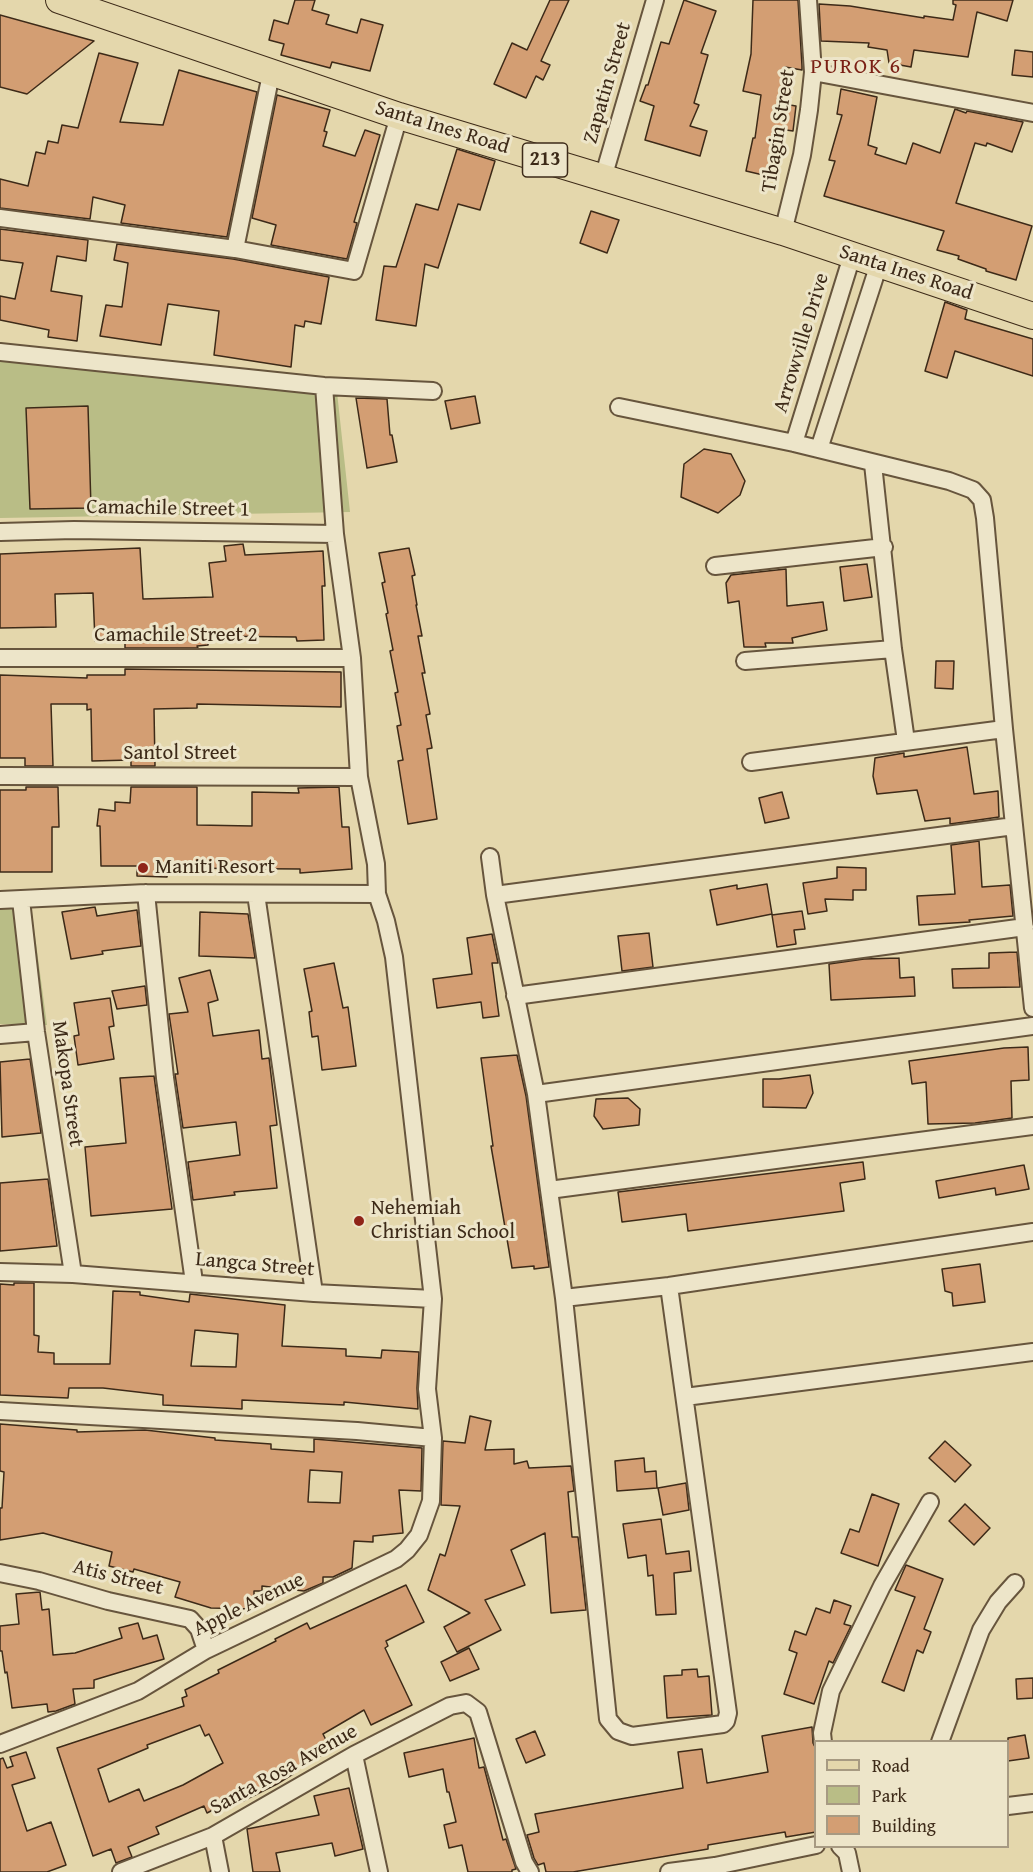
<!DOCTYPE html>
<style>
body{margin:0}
#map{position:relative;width:1033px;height:1872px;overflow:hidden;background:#e4d7ac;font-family:"Gentium Book Plus",serif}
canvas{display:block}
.legend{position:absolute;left:814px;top:1740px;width:195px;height:108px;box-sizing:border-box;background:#ede5c9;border:2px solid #a79a82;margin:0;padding:8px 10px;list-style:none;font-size:18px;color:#3d2a18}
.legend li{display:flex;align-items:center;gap:12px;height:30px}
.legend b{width:30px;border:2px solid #a79a82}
</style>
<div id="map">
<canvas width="1033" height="1872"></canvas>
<ul class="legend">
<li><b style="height:8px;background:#e4d7ac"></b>Road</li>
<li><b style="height:16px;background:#b9bd86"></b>Park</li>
<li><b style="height:16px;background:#d39e73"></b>Building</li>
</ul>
</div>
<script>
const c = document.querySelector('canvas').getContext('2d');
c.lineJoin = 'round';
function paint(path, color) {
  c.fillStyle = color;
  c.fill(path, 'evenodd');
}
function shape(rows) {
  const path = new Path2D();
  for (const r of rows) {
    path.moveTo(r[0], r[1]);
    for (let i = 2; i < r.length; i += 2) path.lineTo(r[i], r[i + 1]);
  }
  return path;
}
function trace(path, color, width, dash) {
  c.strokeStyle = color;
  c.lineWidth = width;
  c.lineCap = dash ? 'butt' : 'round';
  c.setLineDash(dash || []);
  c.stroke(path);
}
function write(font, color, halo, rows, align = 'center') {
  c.font = font + ' "Gentium Book Plus",serif';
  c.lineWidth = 6;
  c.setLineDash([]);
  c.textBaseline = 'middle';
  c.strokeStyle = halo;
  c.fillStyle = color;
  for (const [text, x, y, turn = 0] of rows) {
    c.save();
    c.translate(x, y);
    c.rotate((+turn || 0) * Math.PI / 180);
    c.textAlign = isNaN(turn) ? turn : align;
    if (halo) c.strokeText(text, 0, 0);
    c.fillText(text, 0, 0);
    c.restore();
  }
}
paint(shape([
 [0,356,337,392,350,512,0,518],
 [0,906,31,906,47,1025,0,1024]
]), '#b9bd86');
const building = shape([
 [295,0,315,0,312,10,329,15,326,24,357,33,361,19,383,25,370,71,332,62,330,68,281,55,284,44,269,40,274,20,288,24,295,0],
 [550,0,569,0,541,61,550,65,543,80,536,76,526,98,494,84,512,43,527,50,550,0],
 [684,0,716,11,701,53,708,55,694,103,699,105,690,126,707,131,700,156,645,140,654,106,640,101,646,85,648,85,661,42,669,44,684,0],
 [753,0,798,0,802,66,802,70,785,67,778,103,796,106,793,131,786,130,776,178,746,171,753,138,755,138,761,95,743,91,751,54,753,0],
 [953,0,1013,0,1007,21,977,12,968,57,914,50,911,67,889,63,887,50,868,47,869,43,821,41,819,4,850,6,924,18,924,16,953,20,956,5,953,4,953,0],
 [0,15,94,41,27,94,0,87,0,15],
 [1015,50,1033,52,1033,77,1012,75,1015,50],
 [99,53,138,63,120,122,163,125,179,70,257,92,227,237,121,223,125,205,93,197,90,219,0,208,0,179,28,186,36,152,45,154,48,141,58,143,62,125,78,128,99,53],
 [841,89,877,97,868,145,877,148,875,154,906,164,913,143,940,153,955,109,966,113,967,111,1023,122,1012,152,987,143,986,146,975,143,956,203,1032,226,1016,280,986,271,986,269,958,259,959,256,937,250,944,231,824,196,835,161,829,160,842,115,837,114,841,89],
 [277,95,330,110,324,131,327,132,323,146,355,156,365,130,380,135,354,222,357,223,347,259,271,245,276,225,252,218,277,95],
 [457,149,495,161,480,210,458,204,438,268,425,264,416,326,376,320,384,266,396,267,416,204,438,210,457,149],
 [591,211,619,220,607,253,580,243,591,211],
 [0,229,88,240,86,261,57,256,51,291,82,296,77,341,48,337,49,330,0,320,0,296,15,299,23,263,0,260,0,229],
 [117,244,233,259,329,277,321,324,305,321,304,327,295,325,291,367,214,355,219,311,168,304,161,345,100,336,106,305,122,307,128,263,114,260,117,244],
 [945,302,967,310,965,319,1033,339,1033,376,955,351,947,378,925,371,945,302],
 [475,396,480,423,451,429,445,401,475,396],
 [356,398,387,399,390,435,392,435,397,462,367,468,356,398],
 [88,406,91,508,30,509,26,408,88,406],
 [704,449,731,454,745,481,740,495,718,513,681,497,684,464,704,449],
 [243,544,245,555,323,551,325,586,322,586,324,640,297,641,296,637,208,636,208,645,197,646,198,648,125,648,125,640,95,641,93,593,55,594,56,627,0,628,0,554,140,548,143,599,213,597,209,563,226,561,224,546,243,544],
 [409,548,415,575,412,576,417,605,416,605,422,636,418,636,425,673,422,673,430,714,426,715,432,748,427,749,437,819,408,824,398,761,403,760,397,726,401,725,395,693,398,692,390,651,393,650,386,614,388,613,382,583,385,582,379,553,409,548],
 [867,564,872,597,844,601,840,567,867,564],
 [786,569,787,606,823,602,827,630,792,638,793,643,765,643,766,647,744,647,739,601,728,603,726,583,731,575,786,569],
 [936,661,954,661,953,689,935,688,936,661],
 [125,669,341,672,341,707,197,704,197,708,154,709,155,766,131,766,131,760,92,761,91,709,87,710,87,704,51,704,53,766,25,766,25,758,0,758,0,675,87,678,87,675,125,675,125,669],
 [967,747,974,794,998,791,999,817,950,824,950,818,925,821,917,790,877,794,873,776,875,758,904,753,904,757,967,747],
 [26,787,58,787,59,827,52,827,52,872,0,872,0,790,26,790,26,787],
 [131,787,197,787,197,825,252,826,252,792,299,793,298,788,339,787,342,827,349,827,352,869,300,873,300,869,168,868,167,877,137,876,137,866,101,866,100,826,97,826,99,809,115,811,115,802,130,803,131,787],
 [782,792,789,818,765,823,759,798,782,792],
 [979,841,982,887,1010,885,1013,916,969,920,970,922,919,925,917,896,955,894,951,845,979,841],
 [837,867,866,868,866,890,853,890,853,900,825,899,827,911,808,914,803,883,837,878,837,867],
 [767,884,772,914,717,925,710,890,737,885,737,889,767,884],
 [95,907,97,916,137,910,141,946,102,951,103,954,71,959,62,912,95,907],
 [802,911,805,929,794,930,796,944,777,947,772,915,802,911],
 [200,912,248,914,255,958,199,956,200,912],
 [649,933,653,967,622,971,618,936,649,933],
 [492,934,498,963,492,963,499,1016,483,1018,481,1002,437,1008,433,979,472,974,467,938,492,934],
 [1017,952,1020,987,953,988,952,969,989,968,989,953,1017,952],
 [899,958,900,978,914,977,915,996,831,1000,829,964,864,959,899,958],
 [334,963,343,1008,348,1007,356,1066,322,1070,318,1036,312,1037,309,1012,312,1011,304,969,334,963],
 [210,970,218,1000,208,1003,213,1036,259,1030,262,1059,269,1058,277,1125,270,1126,277,1188,234,1192,235,1195,193,1200,188,1162,240,1155,236,1122,183,1128,175,1074,178,1074,169,1014,188,1012,179,978,210,970],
 [145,986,147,1005,117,1009,112,991,145,986],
 [110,998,114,1026,109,1027,114,1059,78,1065,74,1036,79,1035,74,1003,110,998],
 [1028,1047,1029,1080,1011,1081,1012,1118,975,1123,928,1124,926,1082,912,1084,909,1061,1004,1048,1028,1047],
 [517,1055,526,1096,549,1267,534,1269,534,1266,512,1268,491,1146,493,1146,481,1058,517,1055],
 [30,1059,41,1133,2,1137,0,1062,30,1059],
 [810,1075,813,1093,806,1108,763,1107,763,1079,779,1079,810,1075],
 [154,1076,172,1209,91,1216,85,1147,126,1143,120,1078,154,1076],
 [628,1098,640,1109,639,1125,603,1129,594,1116,596,1099,628,1098],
 [863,1162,865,1179,840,1183,844,1211,688,1231,686,1214,622,1222,618,1192,863,1162],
 [1024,1165,1029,1189,996,1195,995,1188,939,1198,936,1181,1024,1165],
 [48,1179,57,1246,0,1251,0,1183,48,1179],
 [980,1264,985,1302,953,1306,952,1293,945,1291,942,1269,980,1264],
 [14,1283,34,1283,34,1335,39,1336,38,1352,54,1353,54,1364,110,1364,113,1291,140,1292,140,1295,189,1302,190,1294,285,1305,282,1346,346,1349,346,1356,381,1358,382,1350,419,1352,417,1388,418,1409,344,1402,344,1405,242,1400,242,1409,163,1405,163,1395,103,1388,69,1388,68,1398,0,1395,0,1284,14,1285,14,1283],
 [195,1330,238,1334,236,1367,191,1366,195,1330],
 [470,1416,491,1421,485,1450,514,1449,514,1464,527,1461,529,1468,571,1466,574,1491,568,1492,572,1537,578,1537,586,1610,551,1613,545,1533,511,1550,525,1585,485,1600,501,1630,457,1652,444,1627,470,1613,428,1590,440,1554,445,1556,460,1506,441,1505,443,1441,465,1443,470,1416],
 [0,1424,77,1430,77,1432,145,1430,215,1438,215,1440,271,1444,271,1449,314,1452,314,1439,422,1448,421,1491,399,1490,403,1533,373,1536,373,1542,354,1541,352,1568,333,1577,323,1577,323,1583,304,1591,262,1586,262,1591,254,1591,254,1609,211,1608,175,1597,180,1582,134,1569,133,1572,109,1566,112,1552,43,1533,0,1540,0,1508,2,1508,4,1472,0,1471,0,1424],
 [310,1470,342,1472,340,1503,308,1502,310,1470],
 [945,1441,971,1465,955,1482,929,1458,945,1441],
 [644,1458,645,1472,656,1471,657,1488,617,1491,615,1461,644,1458],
 [686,1483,689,1510,663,1515,658,1488,686,1483],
 [872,1494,899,1504,878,1566,841,1553,850,1529,859,1532,872,1494],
 [965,1504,990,1528,974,1545,949,1521,965,1504],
 [661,1519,666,1554,689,1551,691,1571,674,1573,676,1614,656,1615,653,1575,648,1576,646,1555,628,1558,623,1524,661,1519],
 [906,1565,943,1579,924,1629,931,1632,923,1653,917,1650,904,1691,882,1682,915,1597,895,1590,906,1565],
 [406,1585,424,1622,386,1641,388,1646,385,1648,412,1705,371,1725,364,1710,323,1734,331,1750,291,1772,293,1774,277,1784,243,1801,242,1798,231,1804,230,1801,207,1813,204,1806,156,1827,159,1834,128,1847,132,1857,116,1863,111,1849,93,1856,57,1748,184,1706,182,1698,187,1696,185,1690,219,1673,218,1670,276,1641,275,1639,307,1623,310,1629,406,1585],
 [200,1725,205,1736,209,1734,223,1763,183,1785,144,1801,139,1789,109,1802,98,1769,148,1748,147,1745,200,1725],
 [40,1592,42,1610,49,1609,53,1655,75,1653,122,1638,119,1628,138,1623,143,1639,157,1635,164,1659,94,1680,94,1688,73,1689,75,1704,56,1711,48,1712,47,1704,12,1708,7,1672,5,1673,2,1651,0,1651,0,1626,19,1624,16,1594,40,1592],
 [834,1600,851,1606,844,1624,851,1626,833,1663,829,1661,814,1704,784,1694,797,1653,789,1650,795,1631,806,1635,816,1608,830,1613,834,1600],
 [469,1648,479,1669,450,1681,441,1662,469,1648],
 [697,1669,698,1677,709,1676,712,1715,667,1718,664,1676,682,1675,682,1670,697,1669],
 [1033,1678,1033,1698,1017,1699,1016,1679,1033,1678],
 [812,1727,813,1743,816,1749,816,1832,786,1837,785,1832,708,1845,708,1849,573,1872,546,1872,544,1863,538,1865,534,1858,527,1835,539,1832,535,1814,683,1788,678,1752,702,1749,707,1783,768,1772,762,1736,812,1727],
 [535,1731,545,1755,526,1763,516,1739,535,1731],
 [1025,1735,1029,1758,1008,1761,1008,1738,1025,1735],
 [474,1738,479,1768,484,1767,503,1840,506,1839,516,1869,512,1870,512,1872,468,1872,462,1845,449,1848,444,1825,456,1822,449,1792,447,1792,443,1769,409,1777,404,1753,474,1738],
 [26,1752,35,1778,12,1785,27,1831,51,1822,66,1865,47,1872,0,1872,0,1759,3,1758,7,1768,13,1766,10,1757,26,1752],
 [349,1788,363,1849,335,1856,332,1843,276,1853,280,1872,253,1872,247,1829,319,1815,314,1796,349,1788]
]);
paint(building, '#d39e73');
trace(building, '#3d2a18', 1.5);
const street = shape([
 [813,72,1033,113],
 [603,178,655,0],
 [0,218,235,249,354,271,399,116],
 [783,232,802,155,809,110,813,72,808,0],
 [235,249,271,74],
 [0,352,324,386,433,391],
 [619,407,794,443,949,481,973,490,982,500,985,518,1004,729,1033,1008],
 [794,443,852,256],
 [819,449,879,264],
 [873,464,893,649,906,741],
 [0,532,74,530,335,534],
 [715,566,884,547],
 [0,658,352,658],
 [745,661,893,649],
 [751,762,1004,729],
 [0,776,359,777],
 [490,857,495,895,536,1094,549,1190,564,1298,608,1719,618,1731,632,1736,723,1724,726,1721,728,1713,669,1286],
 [146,893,165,1078,194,1282],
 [256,894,314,1293],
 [495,895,1014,826],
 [0,900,146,893,377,894],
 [21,900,36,1032,73,1274],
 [515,996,1025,927],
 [0,1035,36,1032],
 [536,1094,1033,1026],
 [549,1190,1033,1126],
 [0,1272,73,1274,314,1293,433,1299],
 [564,1298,669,1286,1033,1232],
 [685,1397,1033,1352],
 [0,1411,357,1431,433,1438],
 [0,1573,39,1581,108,1601,190,1619,199,1629,206,1650],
 [823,1742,822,1733,831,1691,882,1586,930,1502],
 [940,1742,981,1630,998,1602,1015,1583],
 [0,1744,138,1691,206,1650,396,1559,407,1550,419,1535,431,1501,433,1438,427,1389,433,1299,394,957,386,921,377,894,376,864,359,777,352,658,335,534,324,386],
 [354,1755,379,1872],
 [1008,1806,1033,1803],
 [213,1836,220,1872],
 [840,1846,847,1853,851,1872],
 [121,1872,213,1836,354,1755,450,1706,466,1703,478,1712,524,1862,530,1872],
 [669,1872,715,1866,816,1845]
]);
const primary = shape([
 [59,0,399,116,783,232,1033,316]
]);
trace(street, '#67553d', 20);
trace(primary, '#3d2a18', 28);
trace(street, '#ede5c9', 16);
trace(primary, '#e4d7ac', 26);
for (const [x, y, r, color] of [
 [143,868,6,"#8f2418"],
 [359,1221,6,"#8f2418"]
]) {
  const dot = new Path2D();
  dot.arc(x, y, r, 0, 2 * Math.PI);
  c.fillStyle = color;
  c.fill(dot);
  trace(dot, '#ede5c9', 2);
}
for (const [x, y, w] of [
 [545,160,45]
]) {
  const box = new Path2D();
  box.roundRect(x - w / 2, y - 17, w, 34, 4.5);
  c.fillStyle = '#ede5c9';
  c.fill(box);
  trace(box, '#3d2a18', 1.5);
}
write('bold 20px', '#3d2a18', null, [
 ["213",545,160]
]);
write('21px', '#3d2a18', '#ede5c9', [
 ["Zapatin Street",608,83,-74],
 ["Santa Ines Road",442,128,17],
 ["Tibagin Street",779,131,-81],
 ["Santa Ines Road",906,273,18],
 ["Arrowville Drive",802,343,-73],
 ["Camachile Street 1",168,509,1],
 ["Camachile Street 2",176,636],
 ["Santol Street",180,754],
 ["Makopa Street",67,1084,82],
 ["Langca Street",255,1265,5],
 ["Atis Street",118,1578,14],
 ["Apple Avenue",249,1605,-26],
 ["Santa Rosa Avenue",284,1770,-29]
]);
write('21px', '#3d2a18', '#ede5c9', [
 ["Maniti Resort",155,868],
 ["Nehemiah",371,1209],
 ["Christian School",371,1233]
], 'left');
c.letterSpacing = '1.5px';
write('22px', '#7a1f14', '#ede5c9', [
 ["PUROK 6",856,67]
]);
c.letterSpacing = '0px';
</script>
